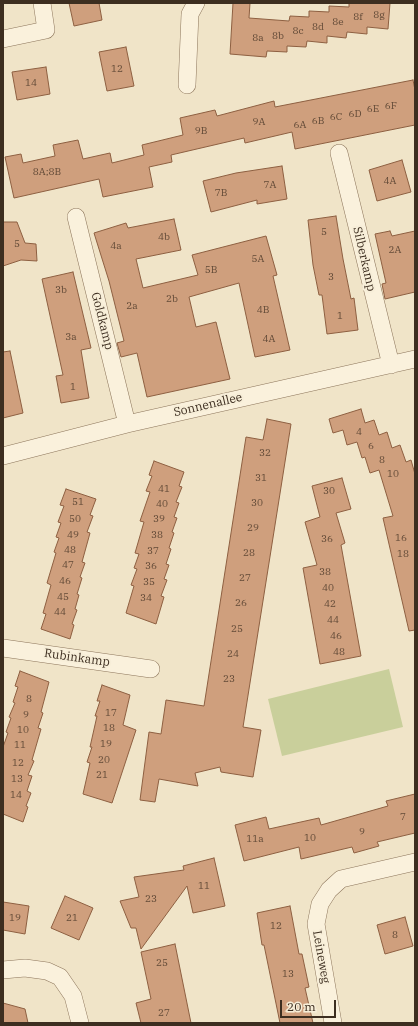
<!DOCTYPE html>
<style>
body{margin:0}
#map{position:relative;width:418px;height:1026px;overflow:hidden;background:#f0e4c8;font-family:"IBM Plex Serif",serif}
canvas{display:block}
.frame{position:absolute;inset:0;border:4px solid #3d2e20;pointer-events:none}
.scale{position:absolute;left:280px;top:1000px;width:56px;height:18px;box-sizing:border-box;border:2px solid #3d2e20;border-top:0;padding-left:5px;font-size:12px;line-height:14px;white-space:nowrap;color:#3d2e20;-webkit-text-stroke:3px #f7eed8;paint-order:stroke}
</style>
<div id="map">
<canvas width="418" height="1026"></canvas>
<div class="frame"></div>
<div class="scale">20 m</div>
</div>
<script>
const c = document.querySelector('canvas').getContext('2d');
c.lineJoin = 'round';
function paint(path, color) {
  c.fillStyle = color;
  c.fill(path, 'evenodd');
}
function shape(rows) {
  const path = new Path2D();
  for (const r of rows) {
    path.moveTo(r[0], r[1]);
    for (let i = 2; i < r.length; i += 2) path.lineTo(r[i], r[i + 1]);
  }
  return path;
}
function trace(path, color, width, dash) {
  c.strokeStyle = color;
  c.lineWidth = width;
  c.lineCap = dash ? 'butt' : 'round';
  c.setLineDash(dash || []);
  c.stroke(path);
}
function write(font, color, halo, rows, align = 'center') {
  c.font = font + ' "IBM Plex Serif",serif';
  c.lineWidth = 4;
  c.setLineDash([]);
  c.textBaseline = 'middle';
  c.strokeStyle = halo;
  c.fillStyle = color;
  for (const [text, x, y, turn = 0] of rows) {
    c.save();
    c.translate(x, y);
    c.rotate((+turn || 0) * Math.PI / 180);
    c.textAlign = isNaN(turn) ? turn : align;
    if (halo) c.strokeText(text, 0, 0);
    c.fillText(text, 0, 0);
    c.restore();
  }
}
paint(shape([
 [389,669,403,727,282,756,268,699]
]), '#c9cf9b');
const building = shape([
 [69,3,99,3,102,20,74,26,69,3],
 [233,3,250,3,249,18,289,21,290,16,309,17,309,11,329,12,329,6,349,7,349,3,390,3,388,29,367,27,367,34,347,32,346,38,327,36,327,43,307,41,306,47,287,46,287,52,267,51,266,57,230,54,233,3],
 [126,47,134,86,107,91,99,52,126,47],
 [46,67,50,94,17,100,12,72,46,67],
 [413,80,415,90,415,125,295,149,292,132,245,143,244,138,171,155,172,162,149,167,153,187,103,197,99,179,14,198,5,157,21,154,23,163,55,156,53,145,78,140,83,159,110,153,112,163,144,155,142,145,183,135,180,118,215,110,217,116,274,101,275,107,413,80],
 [402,160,411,192,377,201,369,170,402,160],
 [282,166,287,199,257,204,257,200,211,212,203,181,236,173,282,166],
 [336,216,343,259,351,299,354,298,358,330,327,334,322,295,319,295,313,265,308,220,336,216],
 [174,219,181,250,136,259,143,288,198,275,192,255,266,236,277,275,273,276,290,350,255,357,239,283,189,297,196,327,216,322,230,379,147,397,137,353,121,357,117,343,124,341,109,281,94,233,126,223,128,228,174,219],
 [3,222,17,222,25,243,36,244,37,261,21,260,3,266,3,222],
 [390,231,392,236,415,231,415,292,385,299,382,284,386,283,375,234,390,231],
 [73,272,91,348,81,350,89,398,61,403,56,376,63,375,42,279,73,272],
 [10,351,23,413,3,418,3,352,10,351],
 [361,409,365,423,374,420,379,435,387,432,392,448,400,445,406,462,411,460,415,474,415,630,409,631,383,518,393,516,379,470,370,473,365,457,362,458,357,442,347,445,343,430,333,433,329,419,361,409],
 [267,419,291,424,243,727,261,730,253,777,221,772,220,767,195,773,198,786,159,779,155,802,140,800,149,732,161,734,166,700,204,706,246,437,263,440,267,419],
 [154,461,184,472,179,486,182,487,176,502,179,503,174,517,177,518,172,532,174,533,169,548,171,549,166,564,169,565,164,579,167,580,161,596,164,597,156,624,126,613,134,586,131,585,137,569,134,568,139,554,135,553,144,522,140,521,150,492,146,491,152,476,149,475,154,461],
 [342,478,351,509,336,513,345,543,341,545,361,656,320,664,303,568,317,565,305,522,320,517,312,486,342,478],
 [66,489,96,499,90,515,93,516,87,532,90,533,82,562,85,563,80,577,82,578,77,594,79,595,75,609,77,610,72,624,74,625,70,639,41,629,46,614,43,613,51,585,47,583,56,553,54,552,59,538,56,537,61,523,58,522,64,506,60,505,66,489],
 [20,671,49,682,41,712,43,713,38,728,41,729,32,760,34,761,28,775,32,776,27,791,31,793,26,806,28,807,23,822,3,814,3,747,8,733,6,732,11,718,9,717,15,703,13,702,18,687,15,686,20,671],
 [102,685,130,695,123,725,136,730,112,803,83,794,90,763,87,762,92,747,90,747,97,716,95,716,100,701,97,701,102,685],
 [415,794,415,833,377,842,379,846,354,853,352,847,301,859,299,847,244,861,235,825,266,817,269,829,319,818,321,825,388,806,386,801,415,794],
 [214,858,225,906,193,913,187,886,141,949,136,928,131,928,120,901,139,897,134,877,184,870,183,866,214,858],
 [65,896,93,908,79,940,51,928,65,896],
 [3,902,29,906,25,934,3,930,3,902],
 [290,906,299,954,302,954,309,987,305,988,313,1023,280,1023,264,945,262,945,257,913,290,906],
 [405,917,413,946,385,954,377,925,405,917],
 [175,944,191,1023,141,1023,136,1003,151,999,141,952,175,944],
 [3,1003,25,1009,28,1023,3,1023,3,1003]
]);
paint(building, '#cf9f7d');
trace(building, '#8d5f41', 1);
const street = shape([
 [3,39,46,30,42,3],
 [187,85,190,14,196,3],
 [339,153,391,365],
 [76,217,127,424],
 [3,456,127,424,415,359],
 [3,648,151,669],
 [3,970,25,968,47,971,60,977,73,996,80,1023],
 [333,1023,316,924,320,904,329,890,341,879,415,862]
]);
trace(street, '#8d765c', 18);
trace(street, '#faf1dc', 17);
write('10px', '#624a37', null, [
 ["8g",379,15],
 ["8f",358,17],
 ["8e",338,22],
 ["8d",318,27],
 ["8c",298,31],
 ["8b",278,36],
 ["8a",258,38],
 ["12",117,69],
 ["14",31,83],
 ["6F",391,106],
 ["6E",373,109],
 ["6D",355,114],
 ["6C",336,117],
 ["6B",318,121],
 ["9A",259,122],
 ["6A",300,125],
 ["9B",201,131],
 ["8A;8B",47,172],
 ["4A",390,181],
 ["7A",270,185],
 ["7B",221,193],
 ["5",324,232],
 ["4b",164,237],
 ["5",17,244],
 ["4a",116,246],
 ["2A",395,250],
 ["5A",258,259],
 ["5B",211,270],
 ["3",331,277],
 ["3b",61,290],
 ["2b",172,299],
 ["2a",132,306],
 ["4B",263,310],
 ["1",340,316],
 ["3a",71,337],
 ["4A",269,339],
 ["1",73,387],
 ["4",359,432],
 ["6",371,446],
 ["32",265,453],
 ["8",382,460],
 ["10",393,474],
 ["31",261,478],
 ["41",164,489],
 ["30",329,491],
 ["51",78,502],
 ["30",257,503],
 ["40",162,504],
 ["50",75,519],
 ["39",159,519],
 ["29",253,528],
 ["49",73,535],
 ["38",157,535],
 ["16",401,538],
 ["36",327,539],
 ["48",70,550],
 ["37",153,551],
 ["28",249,553],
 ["18",403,554],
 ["47",68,565],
 ["36",151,566],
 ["38",325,572],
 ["27",245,578],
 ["46",65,581],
 ["35",149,582],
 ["40",328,588],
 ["45",63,597],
 ["34",146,598],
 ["26",241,603],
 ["42",330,604],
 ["44",60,612],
 ["44",333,620],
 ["25",237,629],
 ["46",336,636],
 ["48",339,652],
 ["24",233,654],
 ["23",229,679],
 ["8",29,699],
 ["17",111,713],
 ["9",26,715],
 ["18",109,728],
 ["10",23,730],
 ["19",106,744],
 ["11",20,745],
 ["20",104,760],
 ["12",18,763],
 ["21",102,775],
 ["13",17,779],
 ["14",16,795],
 ["7",403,817],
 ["9",362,832],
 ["10",310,838],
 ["11a",255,839],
 ["11",204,886],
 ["23",151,899],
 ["19",15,918],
 ["21",72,918],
 ["12",276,926],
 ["8",395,935],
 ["25",162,963],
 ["13",288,974],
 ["27",164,1013]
]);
write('12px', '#3d2e20', '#f7eed8', [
 ["Silberkamp",364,259,77],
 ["Goldkamp",102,321,76],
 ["Sonnenallee",208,405,-13],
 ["Rubinkamp",77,658,8],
 ["Leineweg",321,957,80]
]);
</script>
